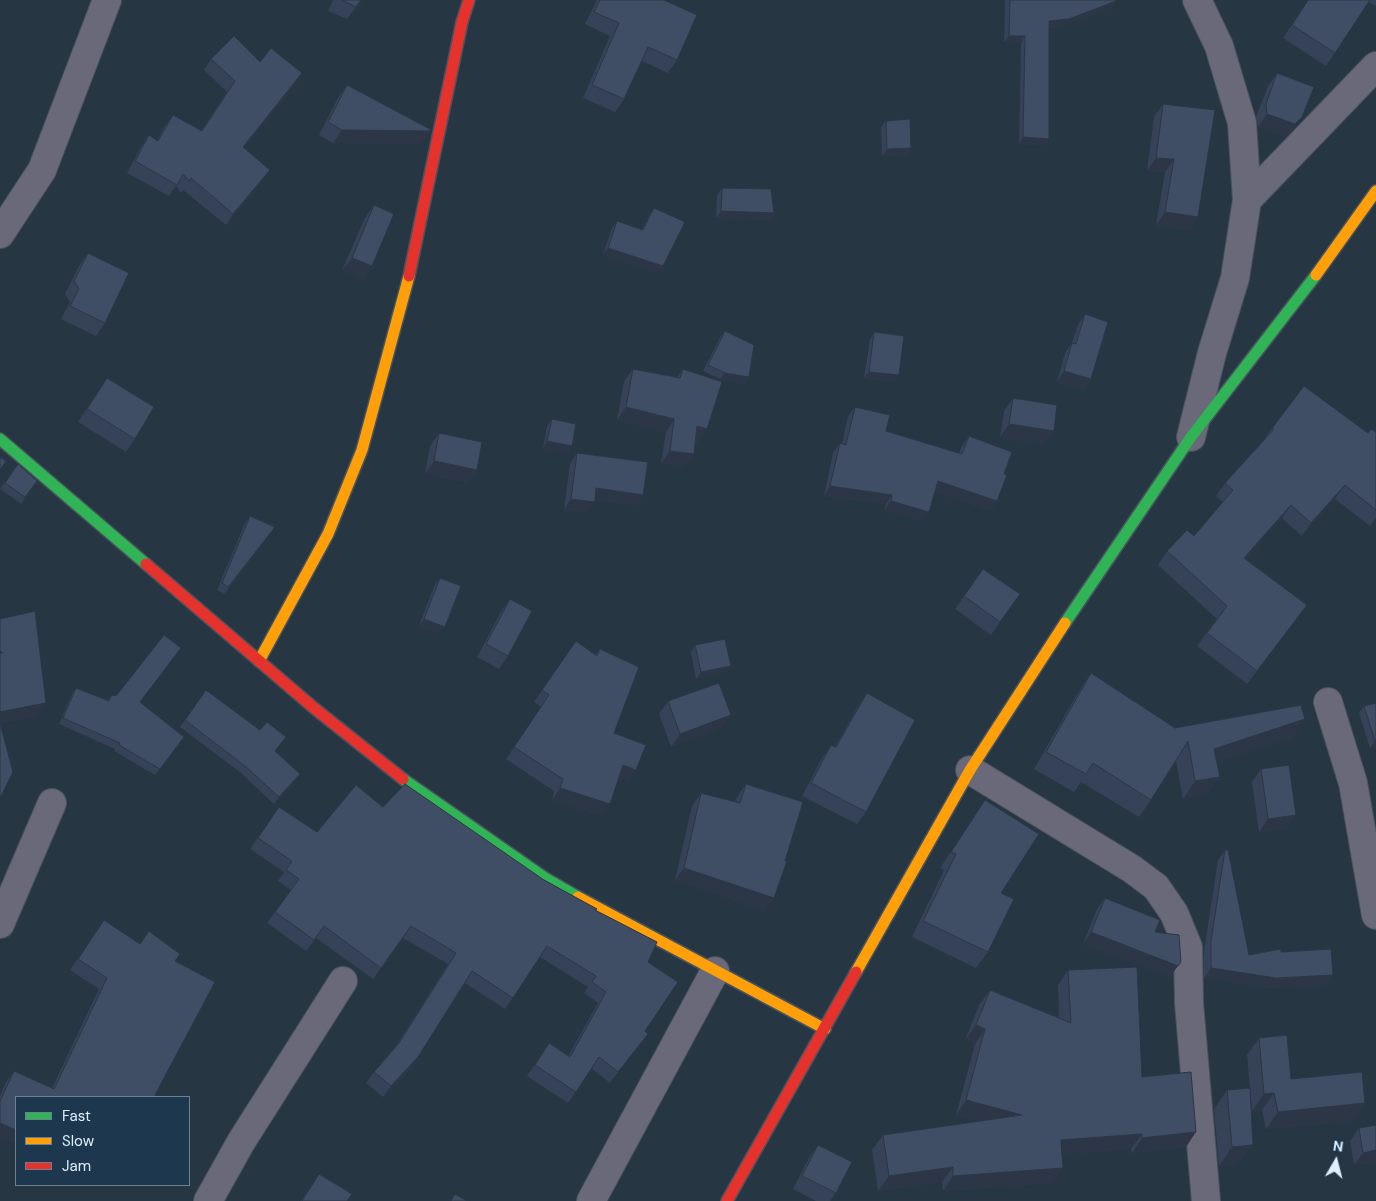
<!DOCTYPE html>
<style>
body{margin:0}
#map{position:relative;width:1376px;height:1201px;overflow:hidden;background:#273643;font-family:"DM Sans",sans-serif}
canvas{display:block}
.legend{position:absolute;left:15px;top:1096px;width:175px;height:90px;box-sizing:border-box;background:#1c374e;border:1px solid #6a8194;margin:0;padding:6px 9px;list-style:none;font-size:15px;color:#dfeffe}
.legend li{display:flex;align-items:center;gap:10px;height:25px}
.legend b{width:25px;border:1px solid #6a8194}
.north{position:absolute;left:1311px;top:1136px;width:50px;height:50px;-webkit-text-stroke:4px #1c374e;paint-order:stroke;rotate:8deg;font-size:14px;font-weight:700;line-height:20px;text-align:center;color:#dfeffe}
.north::after{content:'';display:block;margin:auto;width:18px;height:22px;background:#dfeffe;clip-path:polygon(50% 0,100% 100%,50% 72%,0 100%)}
</style>
<div id="map">
<canvas width="1376" height="1201"></canvas>
<ul class="legend">
<li><b style="height:6px;background:#30b455"></b>Fast</li>
<li><b style="height:6px;background:#ff9f0a"></b>Slow</li>
<li><b style="height:6px;background:#e5322d"></b>Jam</li>
</ul>
<div class="north">N</div>
</div>
<script>
const c = document.querySelector('canvas').getContext('2d');
c.lineJoin = 'round';
function shape(rows) {
  const path = new Path2D();
  for (const r of rows) {
    path.moveTo(r[0], r[1]);
    for (let i = 2; i < r.length; i += 2) path.lineTo(r[i], r[i + 1]);
  }
  return path;
}
function trace(path, color, width, dash) {
  c.strokeStyle = color;
  c.lineWidth = width;
  c.lineCap = dash ? 'butt' : 'round';
  c.setLineDash(dash || []);
  c.stroke(path);
}
function paint(path, color) {
  c.fillStyle = color;
  c.fill(path, 'evenodd');
}
const street = shape([
 [1247,200,1376,66],
 [0,234,42,170,107,0],
 [1191,437,1212,353,1235,278,1247,200,1242,123,1219,46,1197,0],
 [1328,702,1353,783,1376,915],
 [970,770,1132,869,1156,887,1174,913,1188,947,1189,1003,1206,1201],
 [0,924,52,803],
 [208,1201,241,1142,343,981],
 [591,1201,715,971]
]);
const fast = shape([
 [0,439,146,564],
 [1065,623,1191,437,1316,275],
 [403,779,545,878,578,897]
]);
const slow = shape([
 [1316,275,1376,191],
 [259,661,328,534,362,450,409,276],
 [578,897,825,1029],
 [856,972,970,770,1065,623]
]);
const jam = shape([
 [409,276,462,22,469,0],
 [146,564,314,708,403,779],
 [727,1201,856,972]
]);
trace(street, '#47545e', 30);
trace(fast, '#47545e', 14);
trace(slow, '#47545e', 14);
trace(jam, '#47545e', 14);
trace(street, '#6a6979', 28);
trace(fast, '#30b455', 11);
trace(slow, '#ff9f0a', 11);
trace(jam, '#e5322d', 11);
paint(shape([
 [333,0,363,0,347,19,328,11],
 [597,0,664,0,677,60,668,73,642,61,624,99,615,112,583,98,610,36,585,24],
 [1005,0,1116,0,1112,7,1065,25,1049,27,1049,139,1045,145,1019,144,1021,43,1004,42],
 [1308,0,1376,0,1376,6,1369,2,1326,66,1283,38],
 [211,59,260,62,302,73,295,85,244,148,262,181,226,225,183,190,181,193,176,186,169,196,127,173,141,147,149,135,157,140,165,126,173,115,201,131,227,92,204,70],
 [1277,73,1302,117,1293,129,1286,137,1258,127,1256,117,1268,86],
 [347,85,421,144,333,143,319,135,338,98],
 [1163,104,1198,217,1189,230,1156,225,1165,172,1147,171,1154,117],
 [886,121,911,148,906,155,882,156,881,127],
 [722,188,774,213,770,220,716,218,717,195],
 [374,205,372,266,363,279,342,270,365,218],
 [654,208,658,273,603,254,612,228,617,221,642,230,650,214],
 [88,253,105,323,96,336,61,319,70,302,65,294,79,266],
 [1085,314,1091,379,1084,390,1057,382,1065,353,1072,343,1078,325],
 [725,331,749,377,744,384,720,379,703,371,720,337],
 [874,332,895,382,864,378,870,339],
 [633,369,677,377,683,369,707,429,698,442,695,441,685,467,661,463,666,432,617,420,624,381],
 [107,378,135,439,126,452,78,422],
 [1013,398,1044,444,1000,437,1004,411],
 [855,407,886,431,959,453,962,446,969,436,1004,474,991,511,935,492,922,521,884,510,886,504,824,496,833,453,840,443,842,444,848,416],
 [552,419,568,453,543,448,547,426],
 [1272,428,1368,433,1371,429,1376,432,1376,518,1370,526,1335,499,1302,536,1282,518,1246,559,1297,619,1247,684,1197,646,1217,619,1158,565,1167,551,1194,536,1223,502,1216,496,1225,483,1263,441],
 [439,433,477,470,468,483,425,474,430,446],
 [577,453,643,495,636,505,595,500,587,512,564,510,570,464],
 [18,464,37,481,21,504,0,489],
 [250,516,275,527,224,594,217,590,245,523],
 [983,569,1020,594,991,635,955,609],
 [440,578,440,633,419,626,435,584],
 [510,599,508,656,499,669,477,657,501,612],
 [576,641,595,655,600,649,614,733,636,770,628,782,619,778,610,804,602,816,552,800,554,791,506,759,541,707,534,702],
 [695,645,726,672,696,679,691,652],
 [1091,673,1175,728,1293,737,1217,762,1208,794,1183,799,1176,761,1151,800,1139,817,1081,782,1074,792,1034,769,1079,691],
 [76,688,108,700,112,695,116,696,140,703,184,737,155,775,114,751,115,749,59,724,72,694],
 [206,690,260,730,286,737,275,751,300,774,296,780,274,804,241,773,180,727],
 [867,693,866,812,857,824,802,796,822,758,831,745,835,747,858,706],
 [668,701,722,728,671,747,659,714],
 [1364,706,1376,746,1370,748,1359,713],
 [1261,769,1296,815,1287,828,1259,832,1252,782],
 [746,784,765,911,675,880,692,806,701,793,735,802,737,797],
 [985,800,1001,893,988,952,976,968,912,937,944,870,940,868],
 [279,807,317,832,383,807,544,880,595,910,648,962,645,1031,648,1034,610,1083,591,1068,568,1103,527,1076,549,1043,568,1056,598,1003,584,993,588,987,540,957,505,1009,465,983,410,1069,383,1097,366,1083,374,1072,396,1046,448,964,403,938,373,979,316,938,306,951,267,923,291,890,278,881,284,872,250,849],
 [1225,850,1249,955,1281,952,1326,985,1269,988,1204,978,1204,951,1218,860],
 [1105,898,1170,977,1083,944,1097,909],
 [104,920,140,944,176,961,155,1095,16,1097,16,1138,13,1143,0,1138,0,1096,6,1082,14,1071,52,1088,99,989,70,970],
 [1068,970,1142,1077,1186,1147,1132,1153,1131,1149,1062,1154,1063,1168,1053,1183,943,1191,942,1182,878,1191,872,1150,883,1135,979,1121,956,1115,975,1044,965,1040,979,1005,990,990,1059,1018,1058,985],
 [1259,1038,1291,1079,1365,1103,1353,1121,1266,1129,1262,1110,1252,1111,1247,1055],
 [1227,1090,1239,1164,1219,1166,1214,1109],
 [1376,1125,1376,1162,1354,1165,1350,1141,1359,1128],
 [818,1145,836,1193,830,1201,816,1201,793,1189,809,1158],
 [319,1174,347,1201,301,1201]
]), '#364257');
paint(shape([
 [361,0,363,0,347,19,356,7],
 [1116,1,1112,7,1065,25,1045,27,1049,21],
 [1009,36,1025,36,1021,43,1004,42],
 [302,73,295,85,235,159,243,147],
 [1267,114,1302,117,1293,129,1286,137,1258,127],
 [342,130,430,131,421,144,333,143],
 [1023,137,1049,139,1045,145,1019,144],
 [911,148,906,155,882,156,887,149],
 [1156,158,1174,159,1165,172,1147,171],
 [270,170,262,181,226,225,233,214],
 [721,211,774,213,770,220,716,218],
 [1165,212,1198,217,1189,230,1156,225],
 [608,248,663,266,658,273,603,254],
 [352,258,372,266,363,279,342,270],
 [1064,371,1091,379,1084,390,1057,382],
 [869,372,899,375,895,382,864,378],
 [725,373,749,377,744,384,720,379],
 [626,407,674,419,666,432,617,420],
 [1009,424,1054,431,1044,444,1000,437],
 [697,426,707,429,698,442,689,439],
 [547,441,572,446,568,453,543,448],
 [670,451,694,454,685,467,661,463],
 [434,461,477,470,468,483,425,474],
 [938,481,997,501,991,511,932,491],
 [1345,485,1335,499,1302,536,1311,523],
 [830,486,892,495,886,504,824,496],
 [596,488,643,495,636,505,589,499],
 [571,499,595,502,587,512,564,510],
 [891,501,929,512,922,521,884,510],
 [1291,505,1282,518,1235,572,1244,558],
 [1307,605,1297,619,1247,684,1257,671],
 [424,619,445,627,440,633,419,626],
 [731,666,726,672,696,679,701,672],
 [46,703,37,717,0,724,0,712],
 [731,715,722,728,671,747,680,734],
 [1305,719,1293,737,1202,767,1214,749],
 [1375,741,1376,741,1376,746,1370,748],
 [623,765,636,770,628,782,615,777],
 [300,774,296,780,274,804,279,797],
 [1220,777,1208,794,1183,799,1195,781],
 [560,788,610,804,602,816,552,800],
 [1296,815,1287,828,1259,832,1268,819],
 [684,868,774,898,765,911,675,880],
 [1091,932,1178,966,1170,977,1083,944],
 [1211,968,1333,975,1326,985,1269,988,1204,978],
 [976,1025,985,1029,975,1044,965,1040],
 [648,1034,640,1045,610,1083,618,1072],
 [418,1057,410,1069,383,1097,391,1086],
 [1274,1093,1262,1110,1252,1111,1264,1094],
 [966,1100,1022,1115,1011,1130,956,1115],
 [1365,1103,1353,1121,1266,1129,1278,1112],
 [0,1123,16,1130,16,1138,13,1143,0,1138],
 [1196,1132,1186,1147,1132,1153,1142,1138],
 [1142,1134,1131,1149,1051,1155,1061,1140],
 [1253,1145,1239,1164,1219,1166,1232,1147],
 [1376,1150,1376,1162,1354,1165,1363,1153],
 [953,1167,942,1182,878,1191,889,1176],
 [1063,1168,1053,1183,943,1191,953,1176]
]), '#2c3647');
const building = shape([
 [342,0,361,0,356,7,342,0],
 [600,0,664,0,697,15,677,60,648,47,624,99,592,85,619,23,594,12,600,0],
 [1010,0,1116,0,1116,1,1069,19,1049,21,1049,139,1023,137,1025,36,1009,36,1010,0],
 [1308,0,1370,0,1335,53,1292,25,1308,0],
 [234,36,260,62,271,48,302,73,243,147,270,170,233,214,191,178,189,181,183,174,177,185,135,161,149,135,158,141,173,115,202,131,235,81,211,59,234,36],
 [1277,73,1314,87,1302,117,1295,124,1267,114,1266,104,1277,73],
 [347,85,430,129,430,131,342,130,328,122,347,85],
 [1163,104,1215,110,1198,217,1165,212,1174,159,1156,158,1163,104],
 [910,119,911,148,887,149,886,121,910,119],
 [722,188,771,189,774,213,721,211,722,188],
 [374,205,394,214,372,266,352,258,374,205],
 [654,208,685,222,663,266,608,248,617,221,643,230,654,208],
 [88,253,129,273,105,323,70,306,79,289,74,281,88,253],
 [1085,314,1108,322,1091,379,1064,371,1072,343,1076,344,1085,314],
 [725,331,754,345,749,377,725,373,708,365,725,331],
 [874,332,904,336,899,375,869,372,874,332],
 [633,369,680,378,683,369,722,382,707,429,697,426,694,454,670,451,674,419,626,407,633,369],
 [107,378,154,407,135,439,87,409,107,378],
 [1304,386,1368,433,1371,429,1376,432,1376,510,1345,485,1311,523,1291,505,1244,558,1307,605,1257,671,1207,633,1227,606,1167,551,1187,530,1194,536,1233,490,1225,483,1274,429,1272,428,1304,386],
 [1013,398,1057,405,1054,431,1009,424,1013,398],
 [855,407,890,415,886,431,962,454,969,436,1012,452,1004,474,1007,475,997,501,938,481,929,512,891,501,892,495,830,486,840,443,846,445,855,407],
 [552,419,576,424,572,446,547,441,552,419],
 [439,433,482,442,477,470,434,461,439,433],
 [577,453,648,462,643,495,596,488,595,502,571,499,577,453],
 [0,457,6,461,0,470,0,457],
 [18,464,37,481,25,497,5,483,18,464],
 [250,516,275,527,228,587,222,583,250,516],
 [983,569,1020,594,1000,622,964,596,983,569],
 [440,578,461,586,445,627,424,619,440,578],
 [510,599,532,611,508,656,486,644,510,599],
 [35,611,46,703,0,712,0,653,3,653,0,651,0,619,35,611],
 [164,635,181,648,140,702,184,737,160,769,119,745,120,743,63,718,76,688,109,701,112,695,116,696,164,635],
 [725,639,731,666,701,672,695,645,725,639],
 [576,641,597,656,600,649,639,667,614,733,646,745,636,770,623,765,610,804,560,788,563,779,514,747,549,695,542,690,576,641],
 [1091,673,1175,728,1301,705,1305,719,1214,749,1220,777,1195,781,1188,741,1151,800,1093,763,1086,774,1046,752,1091,673],
 [719,683,731,715,680,734,668,701,719,683],
 [206,690,260,730,267,722,286,737,275,751,300,774,279,797,245,766,185,720,206,690],
 [867,693,915,720,866,812,811,783,831,745,836,747,867,693],
 [1376,703,1376,741,1375,741,1364,706,1376,703],
 [0,723,13,772,0,798,0,723],
 [1289,765,1296,815,1268,819,1261,769,1289,765],
 [405,784,544,880,597,909,595,910,657,942,648,962,678,982,645,1031,648,1034,618,1072,599,1057,576,1092,535,1065,549,1043,570,1057,606,992,592,982,596,976,547,946,513,998,472,971,418,1057,391,1086,374,1072,399,1043,456,953,411,926,381,968,324,926,314,940,275,912,299,879,286,870,292,861,258,838,279,807,317,832,356,785,383,807,405,784],
 [746,784,803,802,785,861,787,861,774,898,684,868,701,793,740,803,746,784],
 [985,800,1039,834,1001,893,1014,899,988,952,923,921,956,854,951,852,985,800],
 [1225,850,1228,850,1249,955,1281,949,1281,952,1331,949,1333,975,1276,978,1211,968,1211,941,1225,850],
 [1105,898,1160,920,1155,932,1179,935,1181,962,1178,966,1091,932,1105,898],
 [104,920,140,944,149,931,180,954,175,961,215,982,155,1095,159,1097,16,1097,16,1130,0,1123,0,1101,14,1071,54,1089,107,978,78,959,104,920],
 [1137,967,1142,1077,1191,1072,1196,1132,1142,1138,1142,1134,1061,1140,1063,1168,953,1176,953,1167,889,1176,883,1135,1022,1115,966,1100,985,1029,976,1025,990,990,1071,1023,1068,970,1137,967],
 [1287,1035,1291,1079,1362,1072,1365,1103,1278,1112,1274,1093,1264,1094,1259,1038,1287,1035],
 [1250,1088,1253,1145,1232,1147,1227,1090,1250,1088],
 [1376,1125,1376,1150,1363,1153,1359,1128,1376,1125],
 [818,1145,852,1162,836,1193,802,1176,818,1145],
 [319,1174,352,1194,347,1201,302,1201,319,1174],
 [455,1194,467,1201,451,1201,455,1194]
]);
paint(building, '#3f4d65');
trace(building, '#2c3647', 1);
</script>
